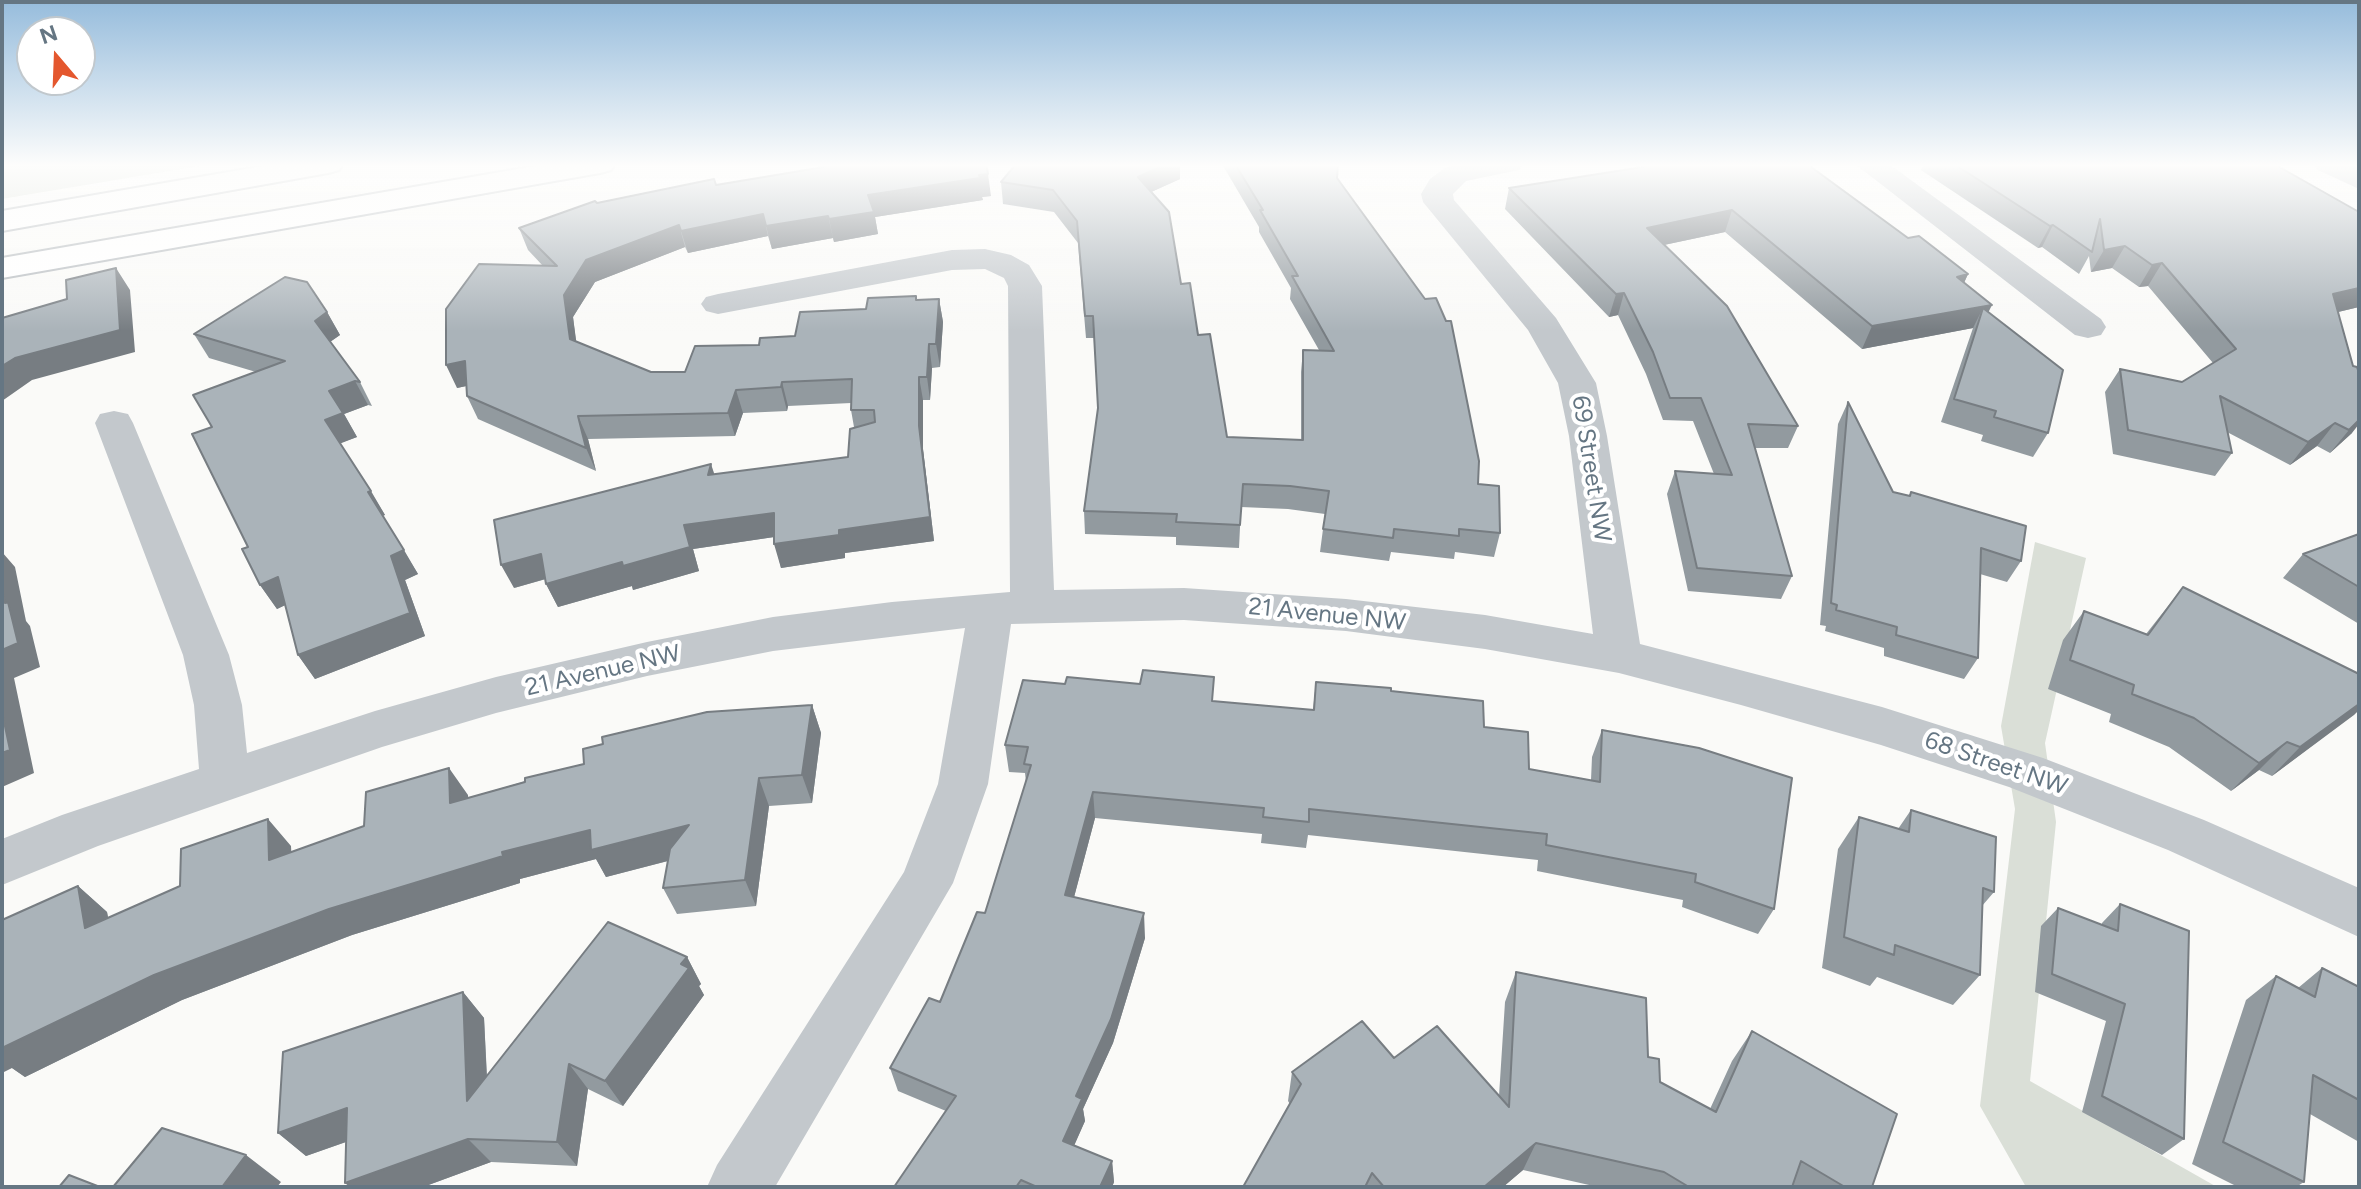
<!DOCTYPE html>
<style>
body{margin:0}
#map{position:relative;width:2361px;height:1189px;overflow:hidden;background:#fafaf8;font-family:Figtree,sans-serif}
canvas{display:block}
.frame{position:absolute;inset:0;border:4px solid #657683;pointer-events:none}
.north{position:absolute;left:16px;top:16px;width:80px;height:80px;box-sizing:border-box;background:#fff;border:2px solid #c1c8cd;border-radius:50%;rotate:341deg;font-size:22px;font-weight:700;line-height:32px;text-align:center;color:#657683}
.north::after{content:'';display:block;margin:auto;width:28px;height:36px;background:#e4572e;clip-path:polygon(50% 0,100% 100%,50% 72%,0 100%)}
</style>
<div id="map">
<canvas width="2361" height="1189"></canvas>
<div class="frame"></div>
<div class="north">N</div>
</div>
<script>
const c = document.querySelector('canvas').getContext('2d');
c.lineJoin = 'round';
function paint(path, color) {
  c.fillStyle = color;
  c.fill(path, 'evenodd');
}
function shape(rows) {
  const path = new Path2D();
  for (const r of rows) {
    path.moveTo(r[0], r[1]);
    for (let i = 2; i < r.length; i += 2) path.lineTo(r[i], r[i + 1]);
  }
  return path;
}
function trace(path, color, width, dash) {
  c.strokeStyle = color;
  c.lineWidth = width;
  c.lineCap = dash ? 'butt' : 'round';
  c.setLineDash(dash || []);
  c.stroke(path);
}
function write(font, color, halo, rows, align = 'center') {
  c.font = font + ' Figtree,sans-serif';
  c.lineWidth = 8;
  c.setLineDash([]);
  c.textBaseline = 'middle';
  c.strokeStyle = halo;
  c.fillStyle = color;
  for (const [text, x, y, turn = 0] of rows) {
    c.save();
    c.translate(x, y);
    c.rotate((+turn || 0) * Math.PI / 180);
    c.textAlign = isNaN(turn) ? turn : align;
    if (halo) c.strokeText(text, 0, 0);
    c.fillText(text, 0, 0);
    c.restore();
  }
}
paint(shape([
 [2,164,211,164,2,199],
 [2035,542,2086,558,2045,743,2056,822,2030,1081,2217,1187,2026,1187,1980,1106,2015,809,2001,726]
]), '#dadfd7');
const major = shape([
 [275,164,343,164,339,170,328,173,2,231,2,211,275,164],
 [547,164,615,164,611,170,600,173,2,278,2,258,547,164]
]);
trace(major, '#b5babe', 4);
paint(shape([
 [1460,164,1523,164,1519,170,1466,181,1453,194,1454,200,1556,318,1596,383,1607,436,1640,644,1882,707,2043,758,2204,820,2359,888,2359,937,2168,850,2009,787,1881,745,1741,705,1619,673,1485,649,1346,631,1184,620,1011,624,988,784,953,883,775,1187,707,1187,717,1165,904,872,938,784,965,628,773,651,647,676,496,713,382,747,98,846,2,885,2,839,62,815,199,769,194,705,183,655,95,423,100,414,114,411,128,414,133,423,229,655,242,705,247,753,375,711,496,677,647,642,773,617,892,602,1010,592,1008,286,1004,278,985,269,952,270,718,314,706,311,701,304,706,297,718,294,952,250,985,249,1011,255,1029,265,1042,286,1054,590,1184,588,1346,599,1485,615,1593,634,1569,436,1558,383,1528,330,1423,202,1421,194,1430,179,1445,168,1460,164],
 [1855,164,1889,164,2101,319,2106,327,2101,335,2088,338,2075,335,1855,164],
 [2314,164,2352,164,2359,168,2359,189,2318,170,2314,164]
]), '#c3c8cc');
paint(major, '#fff');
paint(shape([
 [1180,164,1180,179,1151,192,1198,335,1227,437,1301,440,1301,372,1303,350,1319,350,1290,299,1291,288,1259,232,1259,227,1222,164,1338,164,1337,178,1500,533,1494,557,1455,552,1454,559,1391,552,1389,561,1320,552,1325,514,1288,509,1241,507,1239,548,1176,545,1176,537,1085,534,1084,511,1098,408,1094,338,1086,338,1078,243,1054,212,1003,204,1001,182],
 [1662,164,1908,238,1968,274,1964,283,1989,312,2048,433,2033,457,1981,441,1983,435,1941,422,1973,328,1862,349,1725,232,1664,245,1798,426,1788,448,1755,448,1792,576,1781,599,1688,591,1667,494,1675,471,1714,474,1693,421,1663,420,1646,374,1618,315,1609,317,1505,209,1509,188],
 [1922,164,2274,164,2359,212,2359,307,2338,312,2352,433,2330,453,2317,446,2290,465,2227,432,2232,453,2215,476,2113,454,2105,392,2120,369,2182,382,2213,363,2148,286,2139,287,2112,268,2091,272,2089,256,2079,274,2042,247,2038,248,1921,170,1923,165],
 [716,185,991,196,982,197,983,200,875,217,878,234,834,242,833,238,772,249,768,236,688,253,685,247,595,282,573,317,576,342,651,372,685,372,759,345,795,336,866,309,916,296,917,300,939,299,943,322,940,367,932,368,930,400,923,400,923,449,934,541,845,553,845,558,781,568,774,537,693,549,699,571,633,590,632,586,558,607,546,584,546,579,514,588,715,474,848,457,854,427,851,410,851,403,788,406,787,411,743,413,735,436,588,439,596,471,478,419,467,396,466,386,457,388,543,266,528,250,519,228,597,203],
 [327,312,340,335,330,342,360,382,372,406,368,405,344,414,357,437,340,443,385,515,382,516,418,574,405,580,425,636,315,679,298,655,285,605,277,609,260,585,212,427,256,372,209,358,194,334],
 [1848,402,1893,492,1909,496,1911,492,2021,561,2007,582,1980,574,1978,658,1964,679,1884,656,1884,648,1825,631,1826,626,1820,625,1838,424],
 [2359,534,2359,624,2283,578,2303,554],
 [2183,587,2359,674,2359,710,2272,776,2259,770,2231,791,2169,747,2109,722,2111,714,2048,689,2063,640,2084,611,2146,634],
 [1316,682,1391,691,1484,727,1529,769,1591,780,1592,757,1602,730,1774,909,1758,934,1682,907,1683,900,1537,871,1538,860,1308,835,1306,848,1261,843,1262,834,1095,818,1074,897,1145,938,1113,1043,1083,1109,1085,1121,1074,1145,1112,1161,1114,1182,1112,1187,894,1187,946,1111,898,1091,890,1068,940,1002,985,913,1026,782,1025,773,1009,772,1005,745,1214,701,1313,710],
 [812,705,821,733,812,803,769,806,756,906,677,914,663,888,668,861,606,877,596,859,520,879,520,883,352,935,182,1000,25,1077,12,1068,78,886,107,912,108,918,291,846,291,852,468,795,468,798,584,764],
 [1911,810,1994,892,1982,906,1980,975,1953,1005,1877,977,1870,986,1822,968,1838,849,1859,817,1898,829],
 [2120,904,2184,1139,2162,1155,2082,1112,2106,1021,2035,992,2041,926,2058,908,2102,925,2102,923],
 [687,957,701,984,699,986,704,995,623,1106,588,1089,577,1166,491,1162,423,1187,350,1187,345,1183,346,1142,306,1156,278,1133,463,992,484,1018,487,1076],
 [2322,968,2359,987,2359,1142,2310,1114,2304,1182,2296,1187,2238,1187,2192,1164,2246,1000,2276,976,2298,988],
 [1516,972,1648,1057,1660,1082,1710,1109,1732,1061,1752,1031,1872,1187,1598,1187,1523,1170,1503,1187,1243,1187,1290,1104,1288,1101,1292,1072,1394,1058,1499,1096,1505,1002]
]), '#929a9f');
paint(shape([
 [1166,164,1180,164,1180,179,1138,198,1138,177],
 [988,174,991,196,982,197,983,200,875,217,878,234,834,242,829,219,868,195],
 [1732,210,1725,232,1640,250,1647,228],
 [763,214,768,236,688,253,681,231],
 [828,216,833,238,772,249,766,226],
 [679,225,685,247,595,282,573,317,579,362,570,339,564,295,586,260],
 [2053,225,2042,247,2038,248,2050,226],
 [2125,246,2112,268,2091,272,2104,250],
 [2162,263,2148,286,2139,287,2152,265],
 [116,268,130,290,135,352,32,380,2,401,2,366],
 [1968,274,1958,296,1957,277],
 [2359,288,2359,307,2317,317,2333,294],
 [1624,293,1618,315,1609,317,1616,294],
 [939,299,943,322,940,367,936,344],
 [1992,305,1981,327,1983,308,1973,328,1862,349,1872,326],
 [327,312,340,335,327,344,315,321],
 [929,344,932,368,930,400,927,377],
 [465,361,476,384,457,388,446,365],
 [919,377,923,400,923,449,934,541,845,553,845,558,781,568,774,544,919,426],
 [355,381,368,405,344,414,357,437,339,444,325,420,329,391],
 [782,382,788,406,787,411,781,387],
 [736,390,743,413,735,436,728,413],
 [578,416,588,439,596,471,586,448],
 [2359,420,2359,424,2352,433,2330,453,2349,430],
 [2335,423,2317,446,2290,465,2308,442],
 [711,464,719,488,708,475],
 [371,491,385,515,382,516,368,492],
 [774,513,781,536,693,549,699,571,633,590,632,586,558,607,546,584,622,562,684,525],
 [404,550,418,574,405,580,425,636,315,679,298,655,391,556],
 [2,552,15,567,26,621,30,626,40,667,14,678,34,773,2,787,2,650,5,603,2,587],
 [541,554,552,577,514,588,501,565],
 [278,577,294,601,277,609,260,585],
 [2359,704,2359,710,2354,715,2272,776,2300,747],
 [812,705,821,733,812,803,802,775],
 [2287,742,2259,770,2231,791,2259,763],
 [449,768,468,795,469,830,450,803],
 [759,778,769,806,756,906,745,880],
 [1093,792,1095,818,1068,920,1065,895],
 [268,819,291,846,293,887,269,860],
 [689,825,702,852,606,877,596,859,520,879,520,883,352,935,182,1000,25,1077,12,1068,2,1073,2,1047,154,975,329,909,502,852,590,830],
 [78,886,107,912,115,954,85,928],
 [1144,913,1145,938,1113,1043,1083,1109,1085,1121,1067,1162,1063,1141,1076,1096],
 [687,957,701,984,699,986,704,995,623,1106,605,1081],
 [463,992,484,1018,489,1125,467,1101],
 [569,1064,588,1089,577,1166,557,1142],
 [347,1108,374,1132,306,1156,278,1133],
 [468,1139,491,1162,423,1187,350,1187,345,1183],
 [1536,1143,1523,1170,1503,1187,1484,1187],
 [246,1155,281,1182,277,1187,222,1187],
 [1112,1161,1114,1182,1112,1187,1100,1187]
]), '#777d82');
const building = shape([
 [842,164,986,164,988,174,979,175,980,178,868,195,874,212,829,219,828,216,766,226,763,214,681,231,679,225,586,260,564,295,570,339,651,372,685,372,695,346,759,345,760,338,795,336,800,312,866,309,868,298,916,296,916,300,939,299,936,344,929,344,927,377,919,377,919,426,930,517,839,530,839,535,774,544,774,513,684,525,690,547,623,566,622,562,546,584,541,554,501,565,494,520,711,464,708,475,848,457,850,429,875,422,874,410,851,410,852,379,782,382,781,387,736,390,728,413,578,416,586,448,467,396,465,361,446,365,446,309,479,264,557,266,519,228,595,201,597,203,714,179,716,185,842,164],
 [1016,164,1166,164,1138,177,1169,212,1181,284,1190,283,1198,335,1210,334,1227,437,1303,440,1303,350,1334,351,1292,276,1298,276,1260,210,1263,210,1235,164,1338,164,1337,178,1425,299,1436,298,1446,321,1451,321,1479,461,1478,484,1499,486,1500,533,1459,529,1459,536,1394,529,1393,538,1323,529,1329,491,1290,486,1243,484,1240,525,1176,522,1177,514,1084,511,1098,408,1093,316,1085,316,1077,221,1053,190,1001,182,1016,164],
 [1662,164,1807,164,1908,238,1919,236,1968,274,1957,277,1992,305,1872,326,1732,210,1647,228,1727,306,1798,426,1748,424,1792,576,1697,568,1675,471,1732,475,1701,398,1670,398,1653,352,1624,293,1616,294,1509,188,1662,164],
 [1954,164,2274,164,2359,212,2359,288,2333,294,2353,366,2357,367,2359,373,2359,420,2349,430,2335,423,2308,442,2220,396,2232,453,2128,430,2120,369,2182,382,2236,349,2162,263,2152,265,2125,246,2104,250,2100,219,2092,252,2053,225,2050,226,1954,164],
 [116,268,120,330,15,358,2,366,2,318,67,299,66,280,116,268],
 [285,277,307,282,327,312,315,321,360,382,355,381,329,391,343,413,325,420,371,491,368,492,404,550,391,556,410,613,298,655,278,577,260,585,242,549,248,547,192,434,212,427,193,395,285,361,194,334,285,277],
 [1983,308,2063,370,2048,433,1994,417,1996,411,1954,399,1983,308],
 [1848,402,1893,492,1910,496,1911,492,2026,526,2021,561,1981,548,1978,658,1896,635,1897,627,1836,610,1837,605,1831,603,1848,402],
 [2359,534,2359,587,2303,554,2359,534],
 [2,587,5,603,8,602,18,643,2,650,2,587],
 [2183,587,2359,674,2359,704,2300,747,2287,742,2259,763,2194,718,2132,694,2134,685,2070,660,2084,611,2148,635,2183,587],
 [1143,670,1214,677,1212,701,1314,710,1316,682,1391,688,1391,691,1483,701,1484,727,1528,732,1529,769,1600,782,1602,730,1699,748,1792,778,1774,909,1695,882,1696,874,1546,845,1547,834,1309,809,1309,822,1263,817,1264,808,1093,792,1065,895,1144,913,1111,1019,1076,1096,1082,1099,1063,1141,1112,1161,1100,1187,1037,1187,1021,1180,1016,1187,894,1187,956,1096,890,1068,929,998,940,1002,977,912,985,913,1031,765,1024,764,1028,747,1005,745,1023,680,1065,684,1067,677,1140,684,1143,670],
 [812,705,802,775,759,778,745,880,663,888,670,849,689,825,591,850,590,830,502,852,503,856,329,909,154,975,2,1048,2,920,78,886,85,928,180,886,181,849,268,819,269,860,364,826,366,792,449,768,450,803,525,782,525,778,584,764,583,749,603,744,602,737,707,712,812,705],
 [2,712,10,750,2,753,2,712],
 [1911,810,1996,837,1994,892,1983,888,1980,975,1895,945,1894,955,1844,937,1859,817,1909,832,1911,810],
 [2120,904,2189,931,2184,1139,2102,1096,2125,1004,2052,974,2058,908,2118,931,2120,904],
 [608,922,687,957,681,964,689,968,605,1081,569,1064,557,1142,468,1139,345,1183,347,1108,278,1133,283,1052,463,992,467,1101,608,922],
 [2322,968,2359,987,2359,1100,2313,1075,2304,1182,2223,1142,2276,976,2315,997,2322,968],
 [1516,972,1646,998,1648,1057,1659,1059,1660,1082,1716,1112,1752,1031,1897,1114,1872,1187,1845,1187,1801,1161,1792,1187,1689,1187,1664,1172,1536,1143,1484,1187,1384,1187,1372,1173,1365,1187,1243,1187,1301,1084,1292,1072,1362,1021,1394,1058,1437,1026,1509,1107,1516,972],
 [162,1128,246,1155,222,1187,113,1187,162,1128],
 [69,1175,100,1187,59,1187,69,1175]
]);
paint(building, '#aab3b9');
trace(building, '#777d82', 2);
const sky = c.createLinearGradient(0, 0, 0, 331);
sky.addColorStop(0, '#96bcdc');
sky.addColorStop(0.5, '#fdfdfc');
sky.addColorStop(1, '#fdfdfc00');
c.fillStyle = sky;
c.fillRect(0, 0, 2361, 331);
write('24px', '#657683', '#fff', [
 ["69 Street NW",1591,469,81],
 ["21 Avenue NW",1327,615,6],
 ["21 Avenue NW",603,671,-13],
 ["68 Street NW",1996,764,19]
]);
</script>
